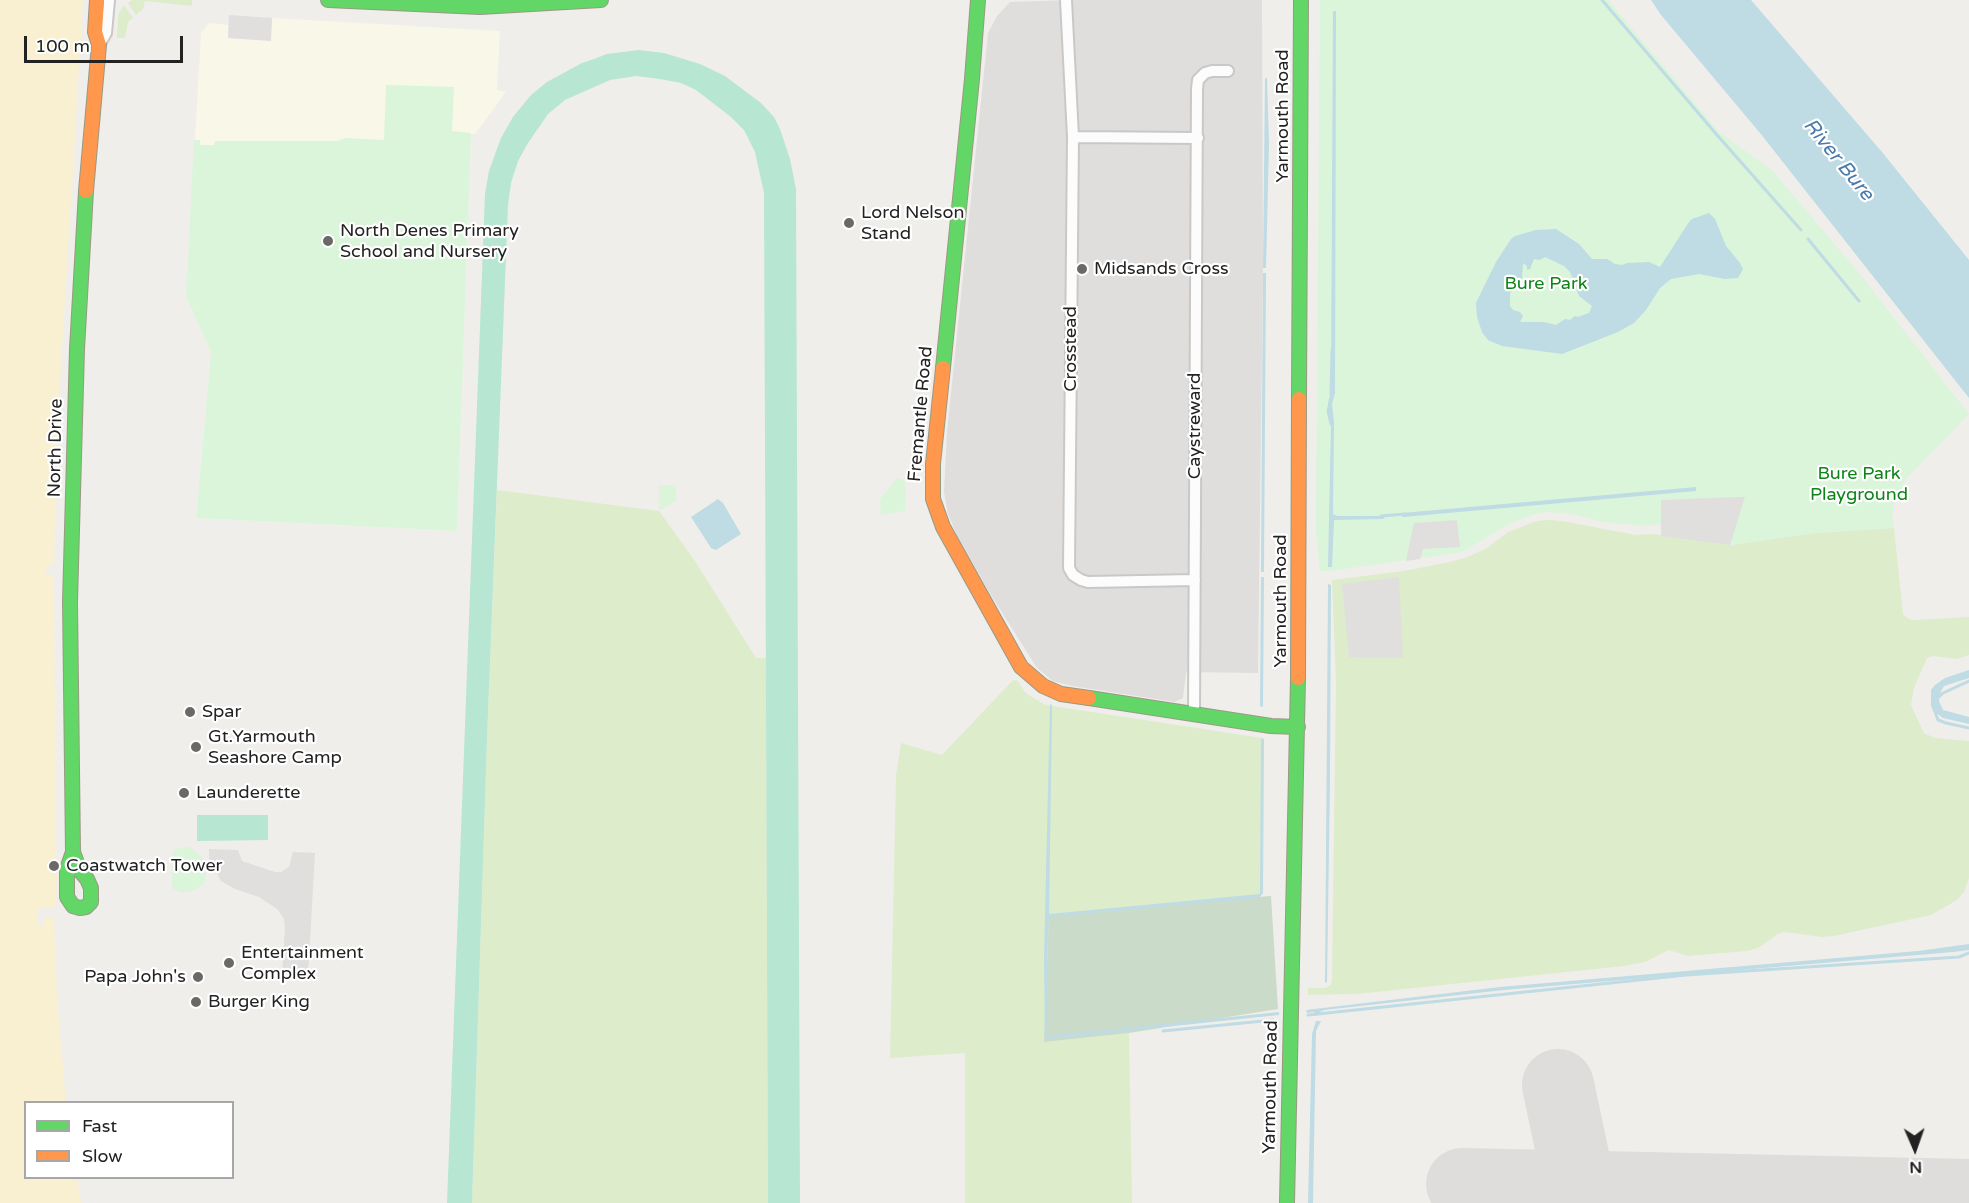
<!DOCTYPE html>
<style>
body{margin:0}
#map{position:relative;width:1969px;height:1203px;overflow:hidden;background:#f0eeeb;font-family:"Varela Round",sans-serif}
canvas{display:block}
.legend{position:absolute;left:24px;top:1101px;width:210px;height:78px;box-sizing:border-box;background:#fff;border:2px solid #a7a7a7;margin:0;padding:8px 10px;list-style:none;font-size:18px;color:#222}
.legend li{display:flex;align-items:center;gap:12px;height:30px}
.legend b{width:30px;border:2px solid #a7a7a7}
.north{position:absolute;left:1885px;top:1119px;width:60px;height:60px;-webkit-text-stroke:4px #fff;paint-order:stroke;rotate:178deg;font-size:16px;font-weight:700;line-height:24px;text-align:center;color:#222}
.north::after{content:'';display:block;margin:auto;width:21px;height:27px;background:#222;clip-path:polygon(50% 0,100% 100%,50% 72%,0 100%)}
.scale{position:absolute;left:24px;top:36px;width:159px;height:27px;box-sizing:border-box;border:3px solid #222;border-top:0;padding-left:8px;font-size:18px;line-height:21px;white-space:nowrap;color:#222;-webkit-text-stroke:4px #fff;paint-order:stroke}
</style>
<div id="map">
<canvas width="1969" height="1203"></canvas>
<ul class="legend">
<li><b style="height:8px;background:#63d668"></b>Fast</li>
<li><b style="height:8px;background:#ff974d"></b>Slow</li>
</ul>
<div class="north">N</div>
<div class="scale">100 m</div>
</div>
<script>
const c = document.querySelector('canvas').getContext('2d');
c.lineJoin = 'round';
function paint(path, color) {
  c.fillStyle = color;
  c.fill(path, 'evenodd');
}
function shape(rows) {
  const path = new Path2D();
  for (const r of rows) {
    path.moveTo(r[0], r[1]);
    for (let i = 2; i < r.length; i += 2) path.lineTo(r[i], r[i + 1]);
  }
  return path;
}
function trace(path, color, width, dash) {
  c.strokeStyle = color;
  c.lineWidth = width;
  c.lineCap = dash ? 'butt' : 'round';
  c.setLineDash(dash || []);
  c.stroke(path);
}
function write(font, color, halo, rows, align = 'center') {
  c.font = font + ' "Varela Round",sans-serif';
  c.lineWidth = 4.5;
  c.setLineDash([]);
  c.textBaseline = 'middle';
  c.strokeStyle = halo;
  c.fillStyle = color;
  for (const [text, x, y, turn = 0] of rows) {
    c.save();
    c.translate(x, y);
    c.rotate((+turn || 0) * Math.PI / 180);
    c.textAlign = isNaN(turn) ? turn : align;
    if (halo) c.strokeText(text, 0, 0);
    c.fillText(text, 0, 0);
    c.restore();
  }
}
paint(shape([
 [1069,0,1262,0,1263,267,1258,673,1186,672,1183,698,1175,702,1072,686,1053,681,1037,668,991,595,957,535,948,514,944,492,947,432,988,33,997,16,1010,2]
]), '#dfdedc');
paint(shape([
 [272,18,500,31,497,90,506,92,475,134,471,134,457,531,196,518,211,352,186,297,201,33,209,23,229,25,228,38,270,41]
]), '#f8f7e8');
paint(shape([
 [132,0,192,0,192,6,145,1,143,9,136,15,128,3],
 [124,5,133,18,128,22,125,38,117,38,118,15],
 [497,490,659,511,695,561,756,658,766,658,768,1203,472,1203,487,738],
 [1549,520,1562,521,1636,535,1654,534,1730,545,1815,533,1894,528,1903,614,1909,619,1914,620,1969,617,1969,655,1957,659,1933,656,1927,658,1914,688,1911,705,1924,733,1935,738,1969,741,1969,878,1964,892,1957,900,1931,915,1834,936,1822,937,1784,932,1778,934,1758,948,1747,951,1688,956,1669,950,1645,962,1624,966,1357,994,1308,995,1308,988,1325,988,1331,985,1332,979,1336,681,1332,580,1404,571,1450,562,1468,557,1487,548,1508,532,1537,521],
 [1013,680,1018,681,1025,692,1033,698,1046,705,1262,738,1260,897,1044,1042,1129,1033,1132,1203,965,1203,965,1053,890,1058,896,775,901,743,942,755]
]), '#ddeccb');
paint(shape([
 [0,0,83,0,57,433,54,563,45,568,45,572,54,577,56,861,51,862,51,869,57,869,56,907,38,908,38,925,44,925,44,918,54,917,57,997,66,1102,26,1102,26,1178,77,1178,81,1203,0,1203]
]), '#f8f0d0');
paint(shape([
 [1271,896,1278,1009,1129,1033,1044,1042,1049,916,1144,906]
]), '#cadbca');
paint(shape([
 [1320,0,1608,0,1720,133,1771,169,1859,273,1969,414,1906,479,1894,503,1892,513,1894,528,1815,533,1730,545,1661,536,1661,524,1646,526,1603,522,1572,514,1547,512,1532,515,1511,523,1462,552,1331,571,1320,571,1316,534,1316,503],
 [386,85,454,87,452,131,471,133,457,531,196,518,211,352,186,297,194,140,200,140,200,145,214,145,215,141,338,141,345,138,384,140],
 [897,478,904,480,906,490,905,511,881,515,880,499],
 [659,485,676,485,676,501,659,511],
 [189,846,203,858,206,864,206,876,204,884,196,889,188,892,180,892,172,888,173,853,175,849]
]), '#daf5da');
paint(shape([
 [639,50,664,53,700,64,725,76,761,103,774,117,780,129,790,159,796,189,800,1203,768,1203,764,193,755,152,744,130,731,117,696,90,681,83,660,79,636,76,610,80,565,100,548,114,528,143,518,161,511,183,508,205,487,738,472,1203,447,1203,485,194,489,171,501,138,513,117,531,95,547,82,582,63,594,59,607,54],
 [197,815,268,815,268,840,197,841]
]), '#b7e6d2');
paint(shape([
 [229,15,272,18,271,41,228,38],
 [1737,497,1745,497,1730,545,1661,536,1661,500],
 [1457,520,1460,547,1423,549,1420,559,1406,561,1414,523],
 [1399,577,1403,658,1349,657,1342,584],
 [209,849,238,850,242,861,275,872,281,872,289,867,293,852,315,853,308,976,282,974,285,929,284,919,277,909,259,897,235,889,221,881,209,859]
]), '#e0dfde');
paint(shape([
 [1651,0,1751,0,1882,152,1969,260,1969,398,1760,133,1661,15],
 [1333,11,1336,11,1335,393,1332,404,1334,422,1333,514,1337,516,1386,516,1383,519,1334,520,1332,567,1328,567,1331,425,1328,403,1331,392],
 [1265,78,1267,78,1269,144,1266,268,1263,268],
 [1709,213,1715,219,1726,246,1740,263,1743,269,1738,278,1725,279,1699,274,1671,279,1660,288,1646,310,1634,323,1618,332,1562,354,1502,346,1488,340,1482,332,1477,317,1476,303,1496,262,1511,239,1515,236,1536,230,1556,229,1579,244,1592,259,1607,259,1615,264,1622,265,1627,263,1649,262,1660,267,1689,222,1692,219],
 [1545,257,1564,266,1570,272,1579,296,1592,306,1589,313,1578,317,1575,316,1570,320,1565,319,1556,325,1544,322,1520,322,1523,316,1520,312,1513,310,1510,306,1510,293,1513,291,1512,286,1513,283,1522,279,1523,263,1527,266,1527,270,1530,269,1534,259,1540,260],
 [1263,273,1266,273,1264,572,1261,572],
 [1696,487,1696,491,1403,517,1400,515,1402,513],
 [718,499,723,503,741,534,716,550,711,548,691,517],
 [1261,577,1264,577,1263,707,1260,706],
 [1328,584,1331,585,1330,779,1327,982,1325,983],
 [1969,670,1969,678,1944,686,1940,693,1939,701,1943,710,1969,717,1969,724,1943,718,1935,712,1931,703,1931,690,1935,685,1945,678],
 [1050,704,1052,705,1052,712,1049,914,1260,894,1261,738,1264,739,1263,893,1259,898,1049,917,1047,961,1047,1036,1279,1012,1279,1015,1049,1039,1045,1037,1044,959],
 [1969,944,1969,950,1953,952,1504,990,1324,1010,1320,1012,1319,1015,1315,1016,1314,1012,1307,1013,1306,1010,1500,987,1918,951],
 [1316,1021,1321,1021,1316,1031,1313,1203,1308,1203,1312,1034]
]), '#bfdbe3');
trace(shape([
 [1602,0,1717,135,1801,230],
 [1808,239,1859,301],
 [1331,395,1332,350],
 [1330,404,1328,411,1331,424],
 [1381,516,1405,514],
 [1936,699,1943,693,1969,681],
 [1932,704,1938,720,1946,723,1969,728],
 [1308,1015,1686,975,1959,957,1969,953],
 [1163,1031,1273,1020]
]), '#bfdbe3', 3);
trace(shape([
 [1694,1189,1701,1203]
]), '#dedddc', 28);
trace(shape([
 [1558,1085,1583,1203],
 [1462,1184,1969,1195]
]), '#dedddc', 72);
const street = shape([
 [1066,0,1073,137,1069,568,1073,575,1081,580,1088,582,1195,580],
 [99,45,106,33,109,0],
 [1073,137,1198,138],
 [1194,715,1197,89,1198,80,1205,73,1212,71,1228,71]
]);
const fast = shape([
 [328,0,480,7,601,0],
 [943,368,972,79,978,0],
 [1299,399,1301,0],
 [1089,698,1271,726,1298,727],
 [73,852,67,869,67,897,73,906,80,908,86,907,91,902,91,888,87,879,80,871,73,852,70,602,77,349,86,191],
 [1287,1203,1298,678]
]);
const slow = shape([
 [86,191,99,45,95,32,97,0],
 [943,368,933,464,933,499,943,527,1021,667,1043,686,1061,694,1089,698],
 [1298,678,1299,399]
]);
trace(street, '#c9c8c7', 14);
trace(fast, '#999a82', 16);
trace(slow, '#999a82', 16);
trace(street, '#fdfcfc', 10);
trace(fast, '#63d668', 14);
trace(slow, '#ff974d', 14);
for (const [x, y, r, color] of [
 [849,223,6,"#6a6968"],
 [328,241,6,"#6a6968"],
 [1082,269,6,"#6a6968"],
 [190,712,6,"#6a6968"],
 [196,747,6,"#6a6968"],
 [184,793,6,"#6a6968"],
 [54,866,6,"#6a6968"],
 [229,963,6,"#6a6968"],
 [198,977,6,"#6a6968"],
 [196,1002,6,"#6a6968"]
]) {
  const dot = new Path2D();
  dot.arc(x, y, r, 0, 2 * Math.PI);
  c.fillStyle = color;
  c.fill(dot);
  trace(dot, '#fff', 2);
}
write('18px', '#222', '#fff', [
 ["Yarmouth Road",1283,116,-90],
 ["Crosstead",1071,349,-90],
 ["Fremantle Road",921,414,-85],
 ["Caystreward",1195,426,-90],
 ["North Drive",56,448,-89],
 ["Yarmouth Road",1281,601,-90],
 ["Yarmouth Road",1271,1087,-89]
]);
write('18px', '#222', '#fff', [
 ["Lord Nelson",861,213],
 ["Stand",861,234],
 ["North Denes Primary",340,231],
 ["School and Nursery",340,252],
 ["Midsands Cross",1094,269],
 ["Spar",202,712],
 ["Gt.Yarmouth",208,737],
 ["Seashore Camp",208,758],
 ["Launderette",196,793],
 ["Coastwatch Tower",66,866],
 ["Entertainment",241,953],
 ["Complex",241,974],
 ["Papa John's",186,977,"right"],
 ["Burger King",208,1002]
], 'left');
write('18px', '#0c8416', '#fff', [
 ["Bure Park",1546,284],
 ["Bure Park",1859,474],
 ["Playground",1859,495]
]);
write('italic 20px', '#4a7aab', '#fff', [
 ["River Bure",1838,160,51]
]);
</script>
